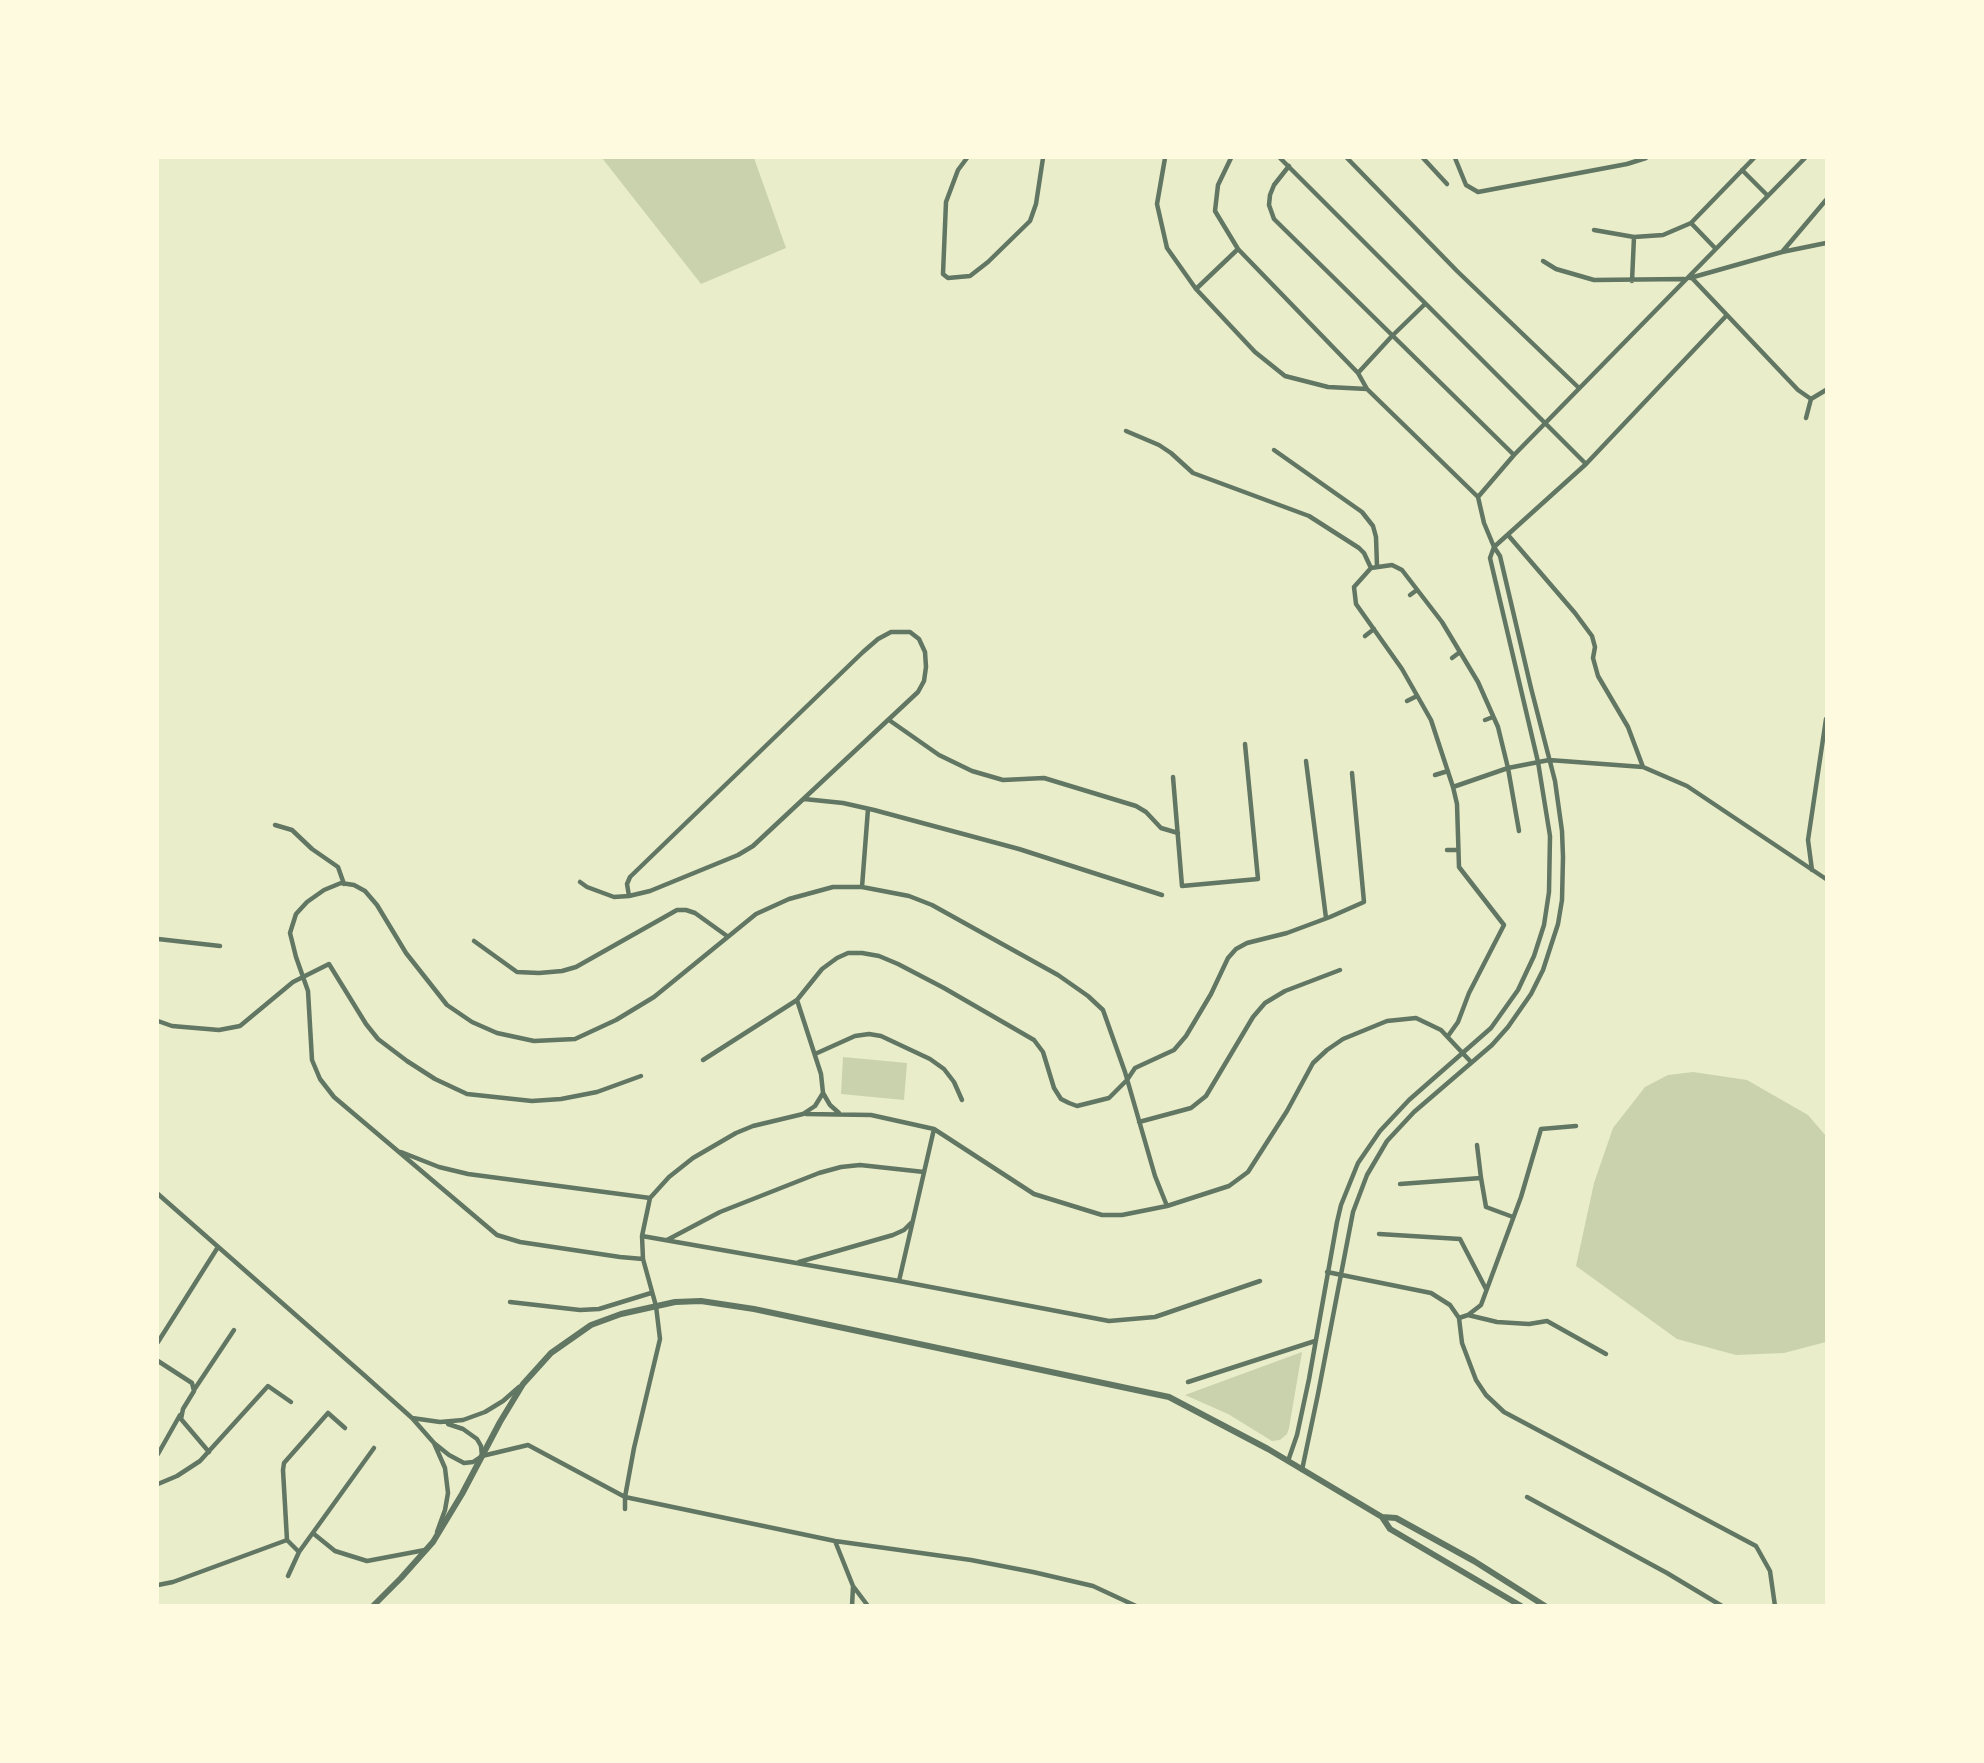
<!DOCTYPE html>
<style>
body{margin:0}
#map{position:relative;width:1984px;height:1763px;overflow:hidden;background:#e9edc9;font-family:Commissioner,sans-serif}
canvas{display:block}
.frame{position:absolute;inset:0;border:159px solid #fefae0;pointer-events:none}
</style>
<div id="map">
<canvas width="1984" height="1763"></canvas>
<div class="frame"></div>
</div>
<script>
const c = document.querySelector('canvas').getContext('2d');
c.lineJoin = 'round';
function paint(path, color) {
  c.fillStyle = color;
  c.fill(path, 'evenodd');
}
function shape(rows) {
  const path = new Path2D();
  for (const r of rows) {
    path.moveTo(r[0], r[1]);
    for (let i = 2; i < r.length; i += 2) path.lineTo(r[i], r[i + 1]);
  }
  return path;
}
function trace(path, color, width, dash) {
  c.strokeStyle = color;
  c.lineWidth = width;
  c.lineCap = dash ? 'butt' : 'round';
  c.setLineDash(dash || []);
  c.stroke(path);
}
paint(shape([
 [602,158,754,158,786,248,701,284],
 [843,1057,907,1063,904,1100,841,1094],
 [1693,1072,1747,1080,1808,1115,1826,1136,1826,1342,1784,1353,1736,1355,1677,1339,1576,1266,1594,1183,1613,1128,1645,1087,1668,1075],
 [1302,1352,1289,1428,1287,1434,1280,1440,1272,1441,1228,1414,1185,1395]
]), '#cad2ad');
trace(shape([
 [967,158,958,170,946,202,943,274,948,278,970,276,988,262,1030,221,1036,204,1043,158],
 [1165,158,1157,204,1167,248,1196,289,1255,352,1285,376,1328,387,1367,389],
 [1231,158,1218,185,1215,211,1238,249,1358,373,1367,389,1478,497],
 [1280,158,1586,464],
 [1347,158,1457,271,1579,388],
 [1423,158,1447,184],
 [1455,158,1466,185,1478,192,1627,164,1646,158],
 [1289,166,1274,185,1270,195,1269,205,1274,219,1514,455],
 [1742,170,1767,195],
 [1691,223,1715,248],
 [1594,230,1634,237,1663,235,1691,223,1754,158],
 [1782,252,1826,200],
 [1543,261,1556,269,1594,280,1684,279],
 [1691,277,1798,390,1811,399,1826,390],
 [1690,278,1782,252,1826,243],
 [1632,281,1634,237],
 [1196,289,1238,249],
 [1358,373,1392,336,1425,304],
 [1806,418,1811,399],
 [1126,431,1159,445,1171,453,1193,473,1309,516,1359,548,1364,553,1371,568],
 [1274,450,1362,512,1373,526,1376,537,1377,566],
 [1508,535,1575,613,1592,636,1595,647,1593,658,1598,676,1628,727,1643,767],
 [1410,595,1417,590],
 [1365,636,1374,629],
 [1452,658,1460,652],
 [1407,701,1417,696],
 [889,720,939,755,972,771,1003,780,1044,778,1136,806,1146,812,1161,828,1178,833],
 [1485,720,1493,717],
 [1306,761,1326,918],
 [1435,775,1448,771],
 [1173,777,1182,886,1258,879,1245,744],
 [804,799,843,803,874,810,1019,849,1162,895],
 [275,825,292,830,312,849,338,867,344,884],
 [1519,831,1508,768,1453,787,1431,720,1402,669,1356,604,1354,587,1371,568,1392,565,1402,570,1442,622,1478,682,1498,727,1508,768,1549,760,1643,767,1687,786,1826,879],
 [1447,850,1458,850],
 [1812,870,1808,840,1826,719],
 [580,882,587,887,614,897,629,896,650,891,738,855,753,846,918,692,924,681,926,667,925,652,919,639,910,632,891,632,878,639,863,652,630,877,627,884,629,896],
 [862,887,868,809],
 [158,939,220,946],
 [474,941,517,972,539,973,562,971,576,967,677,910,686,910,695,913,727,936],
 [158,1021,172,1026,219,1030,240,1026,293,982,329,964,366,1024,378,1039,407,1061,435,1079,467,1094,532,1101,561,1099,597,1092,641,1076],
 [1448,1036,1458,1022,1469,993,1504,925,1459,867,1457,804,1453,787],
 [815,1054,855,1036,869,1034,881,1036,930,1059,944,1069,954,1082,962,1100],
 [703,1060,797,1000],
 [823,1093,821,1074,797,1000,822,969,837,958,848,953,862,953,879,956,898,964,944,988,1034,1040,1043,1052,1054,1088,1061,1099,1069,1103,1077,1106,1109,1098,1127,1080,1135,1068,1174,1050,1186,1036,1211,994,1228,958,1236,949,1247,943,1287,933,1330,917,1364,902,1352,773],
 [806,1114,871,1115,934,1129,1034,1194,1102,1215,1122,1215,1167,1206],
 [1139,1122,1191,1108,1206,1096,1253,1017,1265,1003,1285,991,1340,970],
 [1477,1145,1481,1178],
 [401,1152,439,1167,468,1174,650,1198],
 [1400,1184,1481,1178,1486,1207,1513,1217],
 [158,1194,364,1375,412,1418,434,1443,445,1468,448,1493,445,1510,437,1532],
 [1379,1234,1460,1239,1486,1289],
 [642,1236,899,1281,1109,1321,1155,1317,1260,1281],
 [667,1240,720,1212,819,1173,841,1167,860,1165,924,1172],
 [643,1259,620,1257,520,1242,497,1235,334,1097,320,1079,312,1060,308,991,296,957,290,933,296,914,307,902,324,890,341,883,354,885,365,891,377,905,406,953,447,1005,472,1022,497,1033,534,1041,575,1039,616,1020,654,997,756,914,789,899,833,887,862,887,909,896,932,905,1058,975,1088,996,1103,1010,1125,1072,1155,1176,1167,1206,1229,1186,1248,1172,1287,1111,1313,1063,1327,1050,1343,1039,1387,1021,1416,1018,1441,1030,1471,1062],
 [799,1262,893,1235,904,1230,911,1223],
 [1327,1272,1431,1293,1450,1305,1459,1318,1462,1343,1476,1380,1486,1395,1504,1412,1756,1546,1770,1571,1775,1606],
 [899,1281,934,1129],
 [510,1302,580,1310,599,1309,651,1293],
 [1468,1315,1497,1322,1529,1324,1547,1321,1606,1354],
 [1459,1318,1468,1315,1481,1305,1521,1197,1541,1129,1576,1126],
 [158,1342,218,1247],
 [158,1361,192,1383,194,1391,183,1409,181,1419,209,1452],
 [1188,1382,1315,1341],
 [194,1390,234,1330],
 [412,1418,440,1422,463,1420,485,1412,503,1401,519,1387],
 [448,1424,463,1429,477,1439,481,1446,482,1456],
 [345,1428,328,1413,284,1463,283,1470,287,1540,299,1552,374,1448],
 [434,1443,449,1455,464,1463,473,1462,482,1456,528,1445,625,1497,835,1541,971,1560,1033,1572,1093,1586,1136,1606],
 [158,1454,180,1415],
 [1288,1461,1297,1435,1309,1379,1337,1222,1341,1205,1358,1163,1380,1131,1409,1100,1491,1028,1518,990,1534,956,1544,925,1549,892,1550,836,1538,762,1490,558,1494,547,1586,464,1727,315],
 [1302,1470,1318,1394,1353,1212,1367,1175,1387,1141,1414,1112,1492,1045,1508,1027,1531,994,1543,970,1558,924,1562,900,1563,857,1562,831,1555,781,1531,688,1500,556,1494,547,1484,523,1478,497,1514,455,1805,158],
 [158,1484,177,1476,200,1461,268,1386,291,1402],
 [1527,1497,1667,1573,1722,1606],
 [625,1509,625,1497,634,1448,660,1339,656,1306,643,1259,642,1236,650,1198,669,1177,693,1158,736,1133,753,1126,803,1114,815,1106,823,1093,830,1105,839,1113],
 [314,1534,335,1551,367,1561,425,1550],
 [835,1541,853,1586,868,1606],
 [288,1576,299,1552],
 [158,1585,173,1582,287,1540],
 [852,1606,853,1587]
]), '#617663', 4.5);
trace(shape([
 [1382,1517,1390,1529,1521,1606],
 [373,1606,401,1578,433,1542,462,1494,500,1422,523,1384,551,1353,591,1325,621,1314,675,1302,701,1301,754,1309,1169,1397,1268,1449,1382,1517,1396,1518,1474,1561,1545,1606]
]), '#617663', 6);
</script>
